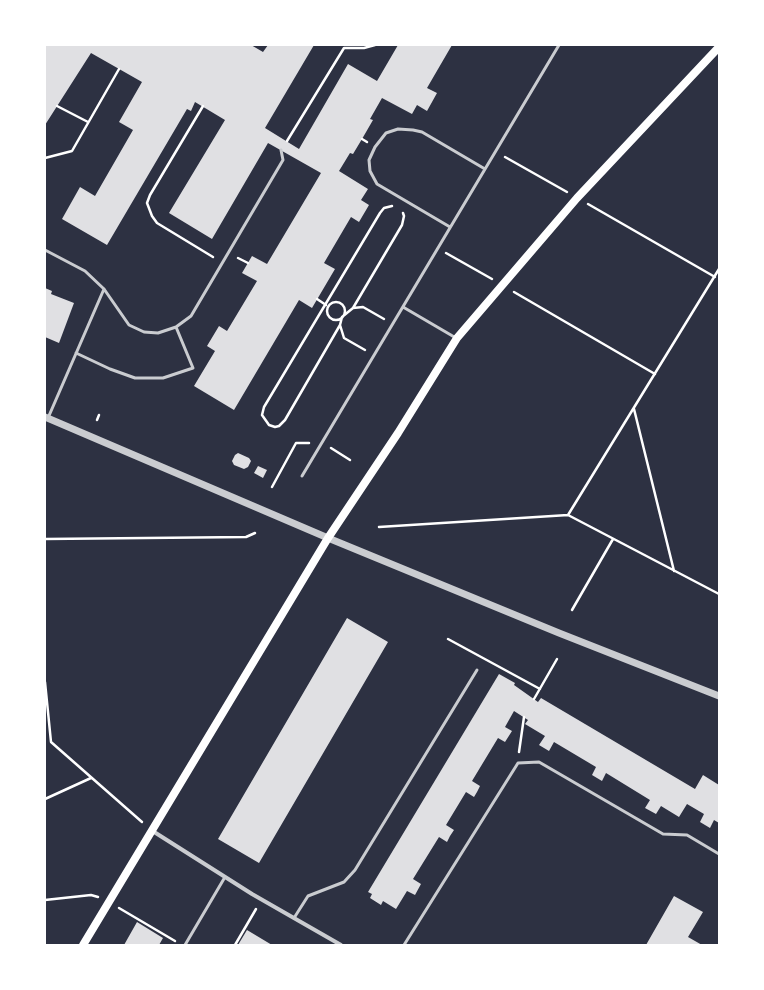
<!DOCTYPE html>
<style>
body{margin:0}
#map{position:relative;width:764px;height:990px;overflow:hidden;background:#2d3142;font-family:"IBM Plex Sans",sans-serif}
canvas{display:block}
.frame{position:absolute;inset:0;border:46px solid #fff;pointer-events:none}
</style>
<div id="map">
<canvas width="764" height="990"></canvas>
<div class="frame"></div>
</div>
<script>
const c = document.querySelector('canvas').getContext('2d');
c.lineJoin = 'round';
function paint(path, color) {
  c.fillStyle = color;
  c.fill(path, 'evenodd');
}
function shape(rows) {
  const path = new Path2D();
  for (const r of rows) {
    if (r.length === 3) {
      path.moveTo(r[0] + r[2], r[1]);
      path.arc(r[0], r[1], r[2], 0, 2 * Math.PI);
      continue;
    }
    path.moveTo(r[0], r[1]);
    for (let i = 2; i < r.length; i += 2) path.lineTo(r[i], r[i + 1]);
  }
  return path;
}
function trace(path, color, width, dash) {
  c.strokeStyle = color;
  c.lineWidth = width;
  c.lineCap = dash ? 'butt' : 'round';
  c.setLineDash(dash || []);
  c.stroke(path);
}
paint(shape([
 [45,45,251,45,263,52,268,45,314,45,265,128,299,149,348,64,377,81,398,45,452,45,427,88,437,93,427,111,417,105,412,114,382,98,370,119,373,120,362,139,353,154,350,153,339,171,368,189,361,200,369,205,359,222,351,217,324,263,335,269,312,308,299,300,234,410,194,386,215,351,207,346,219,326,227,331,257,281,242,273,252,256,267,264,321,173,268,143,212,239,169,213,225,120,195,102,191,111,187,109,107,245,62,219,80,187,95,196,133,130,119,122,142,82,91,53,45,125],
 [45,288,52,291,51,294,74,303,59,343,45,337],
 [238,453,249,458,251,461,248,467,244,469,234,465,232,461,235,455],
 [258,466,267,470,263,478,254,473],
 [347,618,388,642,259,863,218,839],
 [499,674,515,683,514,685,538,702,541,698,695,789,703,775,719,785,719,823,714,820,710,828,700,822,704,814,687,804,679,817,661,806,656,814,645,808,650,800,606,773,602,781,592,775,596,767,554,742,549,751,539,745,545,736,525,724,528,720,514,711,505,727,512,731,505,742,498,738,472,781,480,786,477,792,474,797,466,792,446,825,454,830,450,836,447,842,439,837,413,879,421,884,415,895,407,891,396,909,383,901,381,905,370,898,372,894,368,892],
 [674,896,703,912,688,937,702,945,646,945],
 [137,922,163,938,159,945,124,945],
 [247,930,272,945,238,945]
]), '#e0e0e3');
trace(shape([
 [57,106,88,122],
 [203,106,150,195,147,203,152,216,157,223,213,257],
 [362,139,367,142],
 [287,141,344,48,364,48,375,45],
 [505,157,567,192],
 [45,158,72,151,119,69],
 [588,204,715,277],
 [446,253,492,279],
 [238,258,248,263],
 [514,292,655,374],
 [317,299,326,305],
 [336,311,9],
 [353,308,402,225,404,216,403,213],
 [340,325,285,420,279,426,275,427,269,425,262,415,264,407,380,213,384,208,392,206],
 [365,350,344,338,340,325,342,317,353,308,363,307,384,319],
 [634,409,674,571],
 [97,420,99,415],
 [331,448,350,460],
 [272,487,296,443,309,443],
 [568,515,719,269],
 [379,527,568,515,719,594],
 [45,539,246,537,255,533],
 [572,610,613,539],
 [448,639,540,689],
 [45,682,51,742,142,822],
 [534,699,557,659],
 [519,752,524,717],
 [45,799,91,778],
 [45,900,91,895,98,897],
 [119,908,175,941],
 [235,945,256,909]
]), '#fff', 2.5);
trace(shape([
 [450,227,377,184,370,171,369,160,375,147,386,133,398,129,413,130,422,132,485,169],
 [45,250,85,271,104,289,129,325,144,332,158,333,176,327,191,316,283,160,281,150],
 [403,307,456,338],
 [76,353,110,369,135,378,163,378,193,368,176,327],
 [48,418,104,289],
 [302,476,559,45],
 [294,918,308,896,344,882,355,870,477,670],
 [185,945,225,877],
 [404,945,518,763,539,762,663,834,687,835,719,854]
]), '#caccd0', 3);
trace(shape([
 [151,830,252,894,341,945]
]), '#caccd0', 4);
trace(shape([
 [45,417,328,538,559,633,719,696]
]), '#caccd0', 7);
trace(shape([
 [83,945,328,538,398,433,457,338,577,198,719,47]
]), '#fff', 8);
</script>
